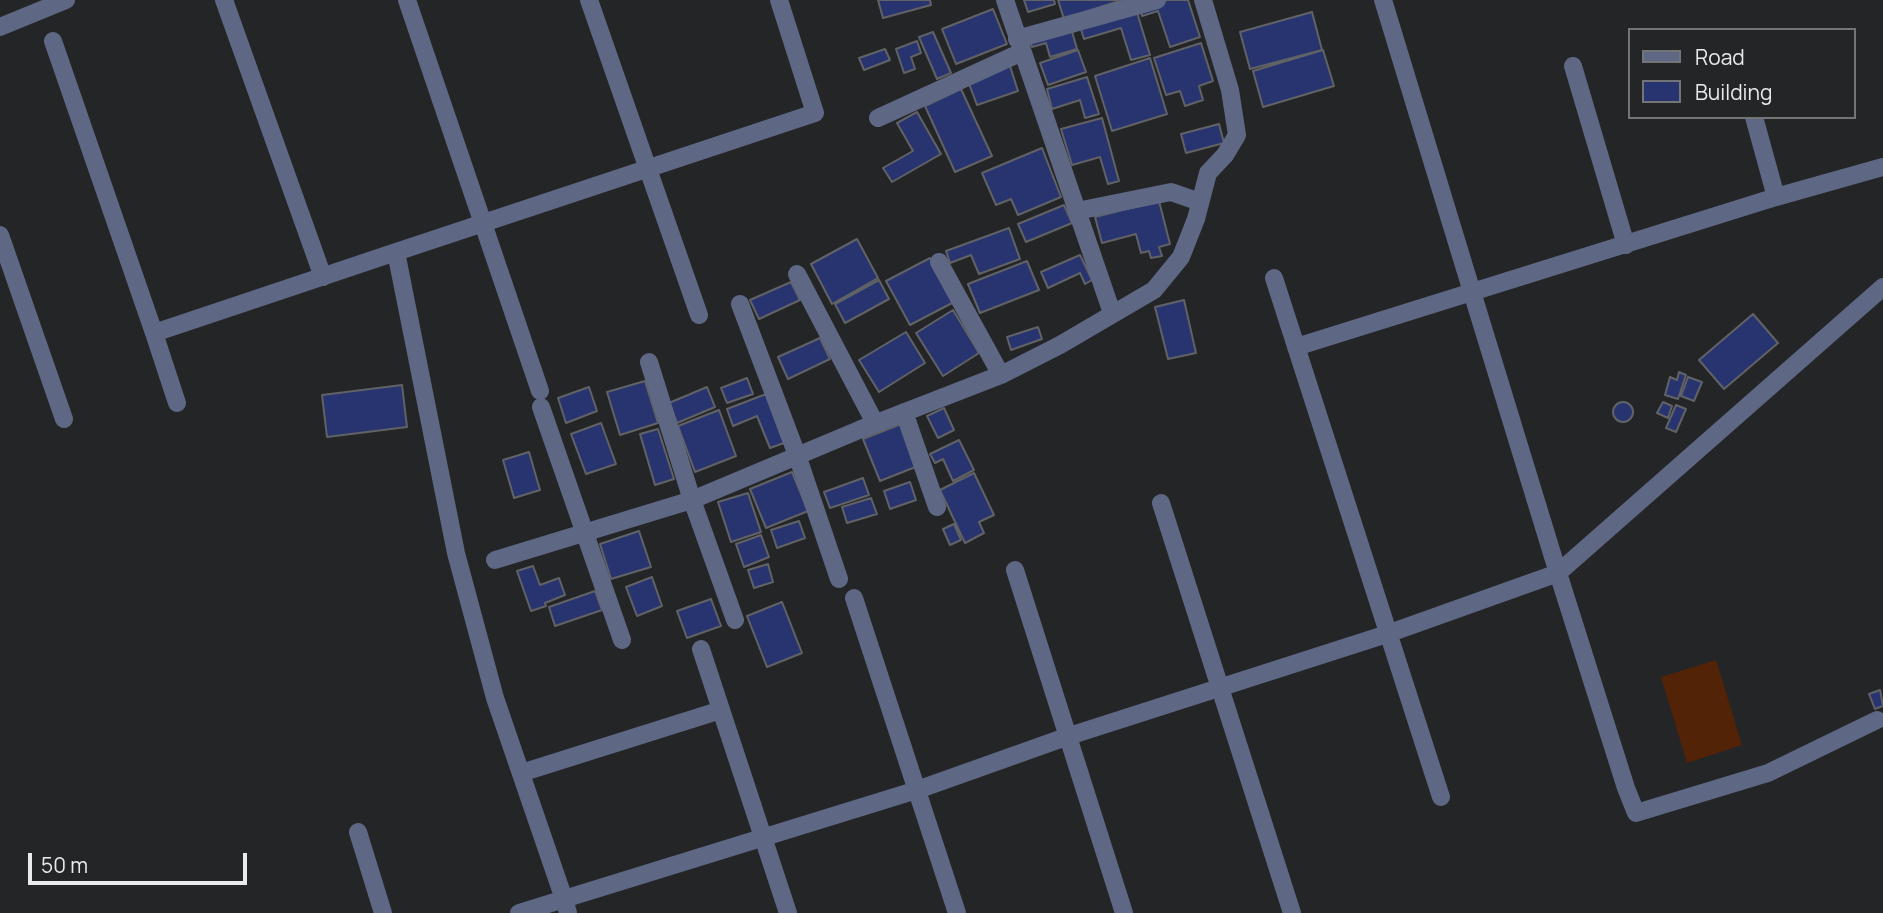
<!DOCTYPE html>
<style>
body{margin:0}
#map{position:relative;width:1883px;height:913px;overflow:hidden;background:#242527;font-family:Manrope,sans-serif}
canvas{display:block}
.legend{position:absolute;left:1628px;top:28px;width:228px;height:91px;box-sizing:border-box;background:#242527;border:2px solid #737476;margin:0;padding:9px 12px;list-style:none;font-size:21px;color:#e9eaec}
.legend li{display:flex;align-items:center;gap:14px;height:35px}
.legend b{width:35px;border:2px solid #737476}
.scale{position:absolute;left:28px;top:853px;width:219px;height:32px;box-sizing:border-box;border:4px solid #e9eaec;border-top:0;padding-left:9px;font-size:21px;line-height:24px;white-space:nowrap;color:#e9eaec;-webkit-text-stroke:5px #242527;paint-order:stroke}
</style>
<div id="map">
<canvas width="1883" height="913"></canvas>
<ul class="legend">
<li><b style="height:9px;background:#5e6783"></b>Road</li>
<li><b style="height:19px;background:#27346f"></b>Building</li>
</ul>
<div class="scale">50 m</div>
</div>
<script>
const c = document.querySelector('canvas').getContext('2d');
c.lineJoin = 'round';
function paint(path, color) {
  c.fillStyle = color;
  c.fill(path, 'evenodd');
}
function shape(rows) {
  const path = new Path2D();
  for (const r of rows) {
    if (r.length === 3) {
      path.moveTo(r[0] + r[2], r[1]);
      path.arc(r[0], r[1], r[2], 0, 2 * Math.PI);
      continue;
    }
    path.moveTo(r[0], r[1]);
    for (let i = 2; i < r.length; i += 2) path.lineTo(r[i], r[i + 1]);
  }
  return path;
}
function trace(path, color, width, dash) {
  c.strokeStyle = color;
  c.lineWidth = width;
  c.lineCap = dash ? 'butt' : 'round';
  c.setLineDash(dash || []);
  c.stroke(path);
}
paint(shape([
 [1716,660,1742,745,1687,763,1661,677]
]), '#522307');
const building = shape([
 [878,0,930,0,931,5,883,18,878,0],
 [1024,0,1054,0,1055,4,1028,12,1024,0],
 [1058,0,1122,0,1064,19,1058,0],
 [1167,0,1188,0,1200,37,1170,47,1158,11,1142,16,1140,9,1167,0],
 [993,9,1007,44,956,64,942,29,993,9],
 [1136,9,1150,55,1131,60,1121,28,1084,39,1080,26,1136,9],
 [1312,12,1322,50,1250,69,1240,32,1312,12],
 [1071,28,1077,49,1050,57,1046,43,1032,47,1030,41,1071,28],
 [933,32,951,73,937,79,919,37,933,32],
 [917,41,921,53,911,57,915,69,904,73,896,49,917,41],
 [1201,43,1213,81,1199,86,1203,100,1185,106,1180,91,1166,95,1154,58,1201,43],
 [885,49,890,60,864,70,859,58,885,49],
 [1078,50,1086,72,1048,85,1040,63,1078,50],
 [1323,50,1334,86,1263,107,1253,71,1323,50],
 [1150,58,1167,114,1112,131,1095,76,1150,58],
 [1010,66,1018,91,977,105,968,81,1010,66],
 [1087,77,1099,114,1085,118,1080,100,1052,109,1047,89,1087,77],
 [961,89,992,156,955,172,925,106,961,89],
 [917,112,941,154,892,182,883,168,913,151,897,123,917,112],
 [1102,118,1119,181,1108,184,1100,157,1072,165,1061,129,1102,118],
 [1219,124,1224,143,1186,153,1181,134,1219,124],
 [1042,148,1061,197,1018,215,1011,199,996,205,982,173,1042,148],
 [1159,201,1170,244,1159,247,1162,256,1151,258,1149,251,1141,253,1136,234,1102,243,1095,217,1159,201],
 [1064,205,1072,223,1026,242,1018,224,1064,205],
 [1009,228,1020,259,979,274,971,255,950,263,946,251,1009,228],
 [857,239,878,278,832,304,811,264,857,239],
 [1080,255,1092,280,1085,284,1080,273,1048,288,1041,272,1080,255],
 [930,258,954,302,910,325,886,281,930,258],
 [1027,261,1039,290,980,313,968,284,1027,261],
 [879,280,889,299,845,323,835,304,879,280],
 [791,282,800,300,759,319,750,300,791,282],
 [1184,300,1196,353,1168,359,1155,307,1184,300],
 [953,310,979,353,943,376,916,333,953,310],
 [1753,314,1778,343,1724,389,1699,360,1753,314],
 [1038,327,1042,339,1011,350,1007,337,1038,327],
 [906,332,925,363,879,392,859,360,906,332],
 [820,338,830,359,788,379,778,357,820,338],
 [1679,372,1686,375,1678,399,1665,395,1670,377,1677,380,1679,372],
 [1688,377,1702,382,1694,401,1681,396,1688,377],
 [747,378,753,394,727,403,721,388,747,378],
 [645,381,658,423,620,435,607,392,645,381],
 [402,385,407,427,327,437,322,395,402,385],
 [589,387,597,411,566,423,558,398,589,387],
 [707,387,715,407,677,423,669,403,707,387],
 [766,394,784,443,770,448,757,416,733,426,727,409,766,394],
 [1623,412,10],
 [1663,402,1672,406,1668,418,1657,413,1663,402],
 [1676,405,1686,409,1676,432,1666,428,1676,405],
 [944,408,954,430,938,438,927,416,944,408],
 [719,410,736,456,695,472,678,426,719,410],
 [601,423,616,464,586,474,571,434,601,423],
 [901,424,918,466,880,481,863,439,901,424],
 [658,429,674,479,655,485,640,434,658,429],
 [959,440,974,470,953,481,943,459,935,463,930,454,959,440],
 [529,452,540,490,514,498,503,460,529,452],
 [792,472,808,511,766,528,750,489,792,472],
 [974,473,994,515,979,522,984,533,965,543,940,490,974,473],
 [863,478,869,495,830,508,824,492,863,478],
 [910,482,916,500,890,509,884,491,910,482],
 [748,493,761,532,731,542,718,502,748,493],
 [871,498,877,514,847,523,842,507,871,498],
 [799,521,805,538,777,548,771,530,799,521],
 [954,524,961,540,950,545,943,529,954,524],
 [639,531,651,567,611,579,600,544,639,531],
 [761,535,769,557,744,567,736,544,761,535],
 [768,564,773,582,754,588,748,570,768,564],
 [533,566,540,585,559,578,565,595,545,603,546,606,531,611,517,571,533,566],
 [652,577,662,606,637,616,626,587,652,577],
 [595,591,602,610,555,626,549,607,595,591],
 [711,599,721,626,687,638,677,611,711,599],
 [782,602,802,653,767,667,747,616,782,602],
 [1880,690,1883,706,1875,709,1869,694,1880,690]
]);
paint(building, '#27346f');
trace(building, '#616265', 2);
trace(shape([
 [224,0,323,277],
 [407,0,540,391],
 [589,0,699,315],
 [1005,0,1112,313],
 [1383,0,1472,292,1776,197,1883,167],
 [0,27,66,0],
 [1017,39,1157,0],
 [53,41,154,333,396,252,456,553,495,698,564,899,917,790,1066,737,1387,634,1558,573,1472,292,1296,347],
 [1573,66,1626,245],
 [1754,117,1776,197],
 [878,118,1022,52],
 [1077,211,1171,192,1200,202],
 [0,235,64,419],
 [396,252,815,113,779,0],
 [939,262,1001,375],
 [797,274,875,423],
 [1274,278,1441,797],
 [740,304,797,455,839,579],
 [154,333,177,403],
 [649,362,692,500,735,620],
 [541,407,622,640],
 [904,412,937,507],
 [1161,503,1292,913],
 [495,560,692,500,859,430,1003,374,1060,345,1154,290,1181,257,1196,219,1208,173,1225,155,1237,135,1230,90,1203,0],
 [1015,570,1124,913],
 [854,598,957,913],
 [701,649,788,913],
 [1877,720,1768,773,1636,813,1626,788,1558,573,1883,287],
 [521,773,721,710],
 [358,832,383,913],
 [519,913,564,899,568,913]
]), '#5e6783', 18);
</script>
